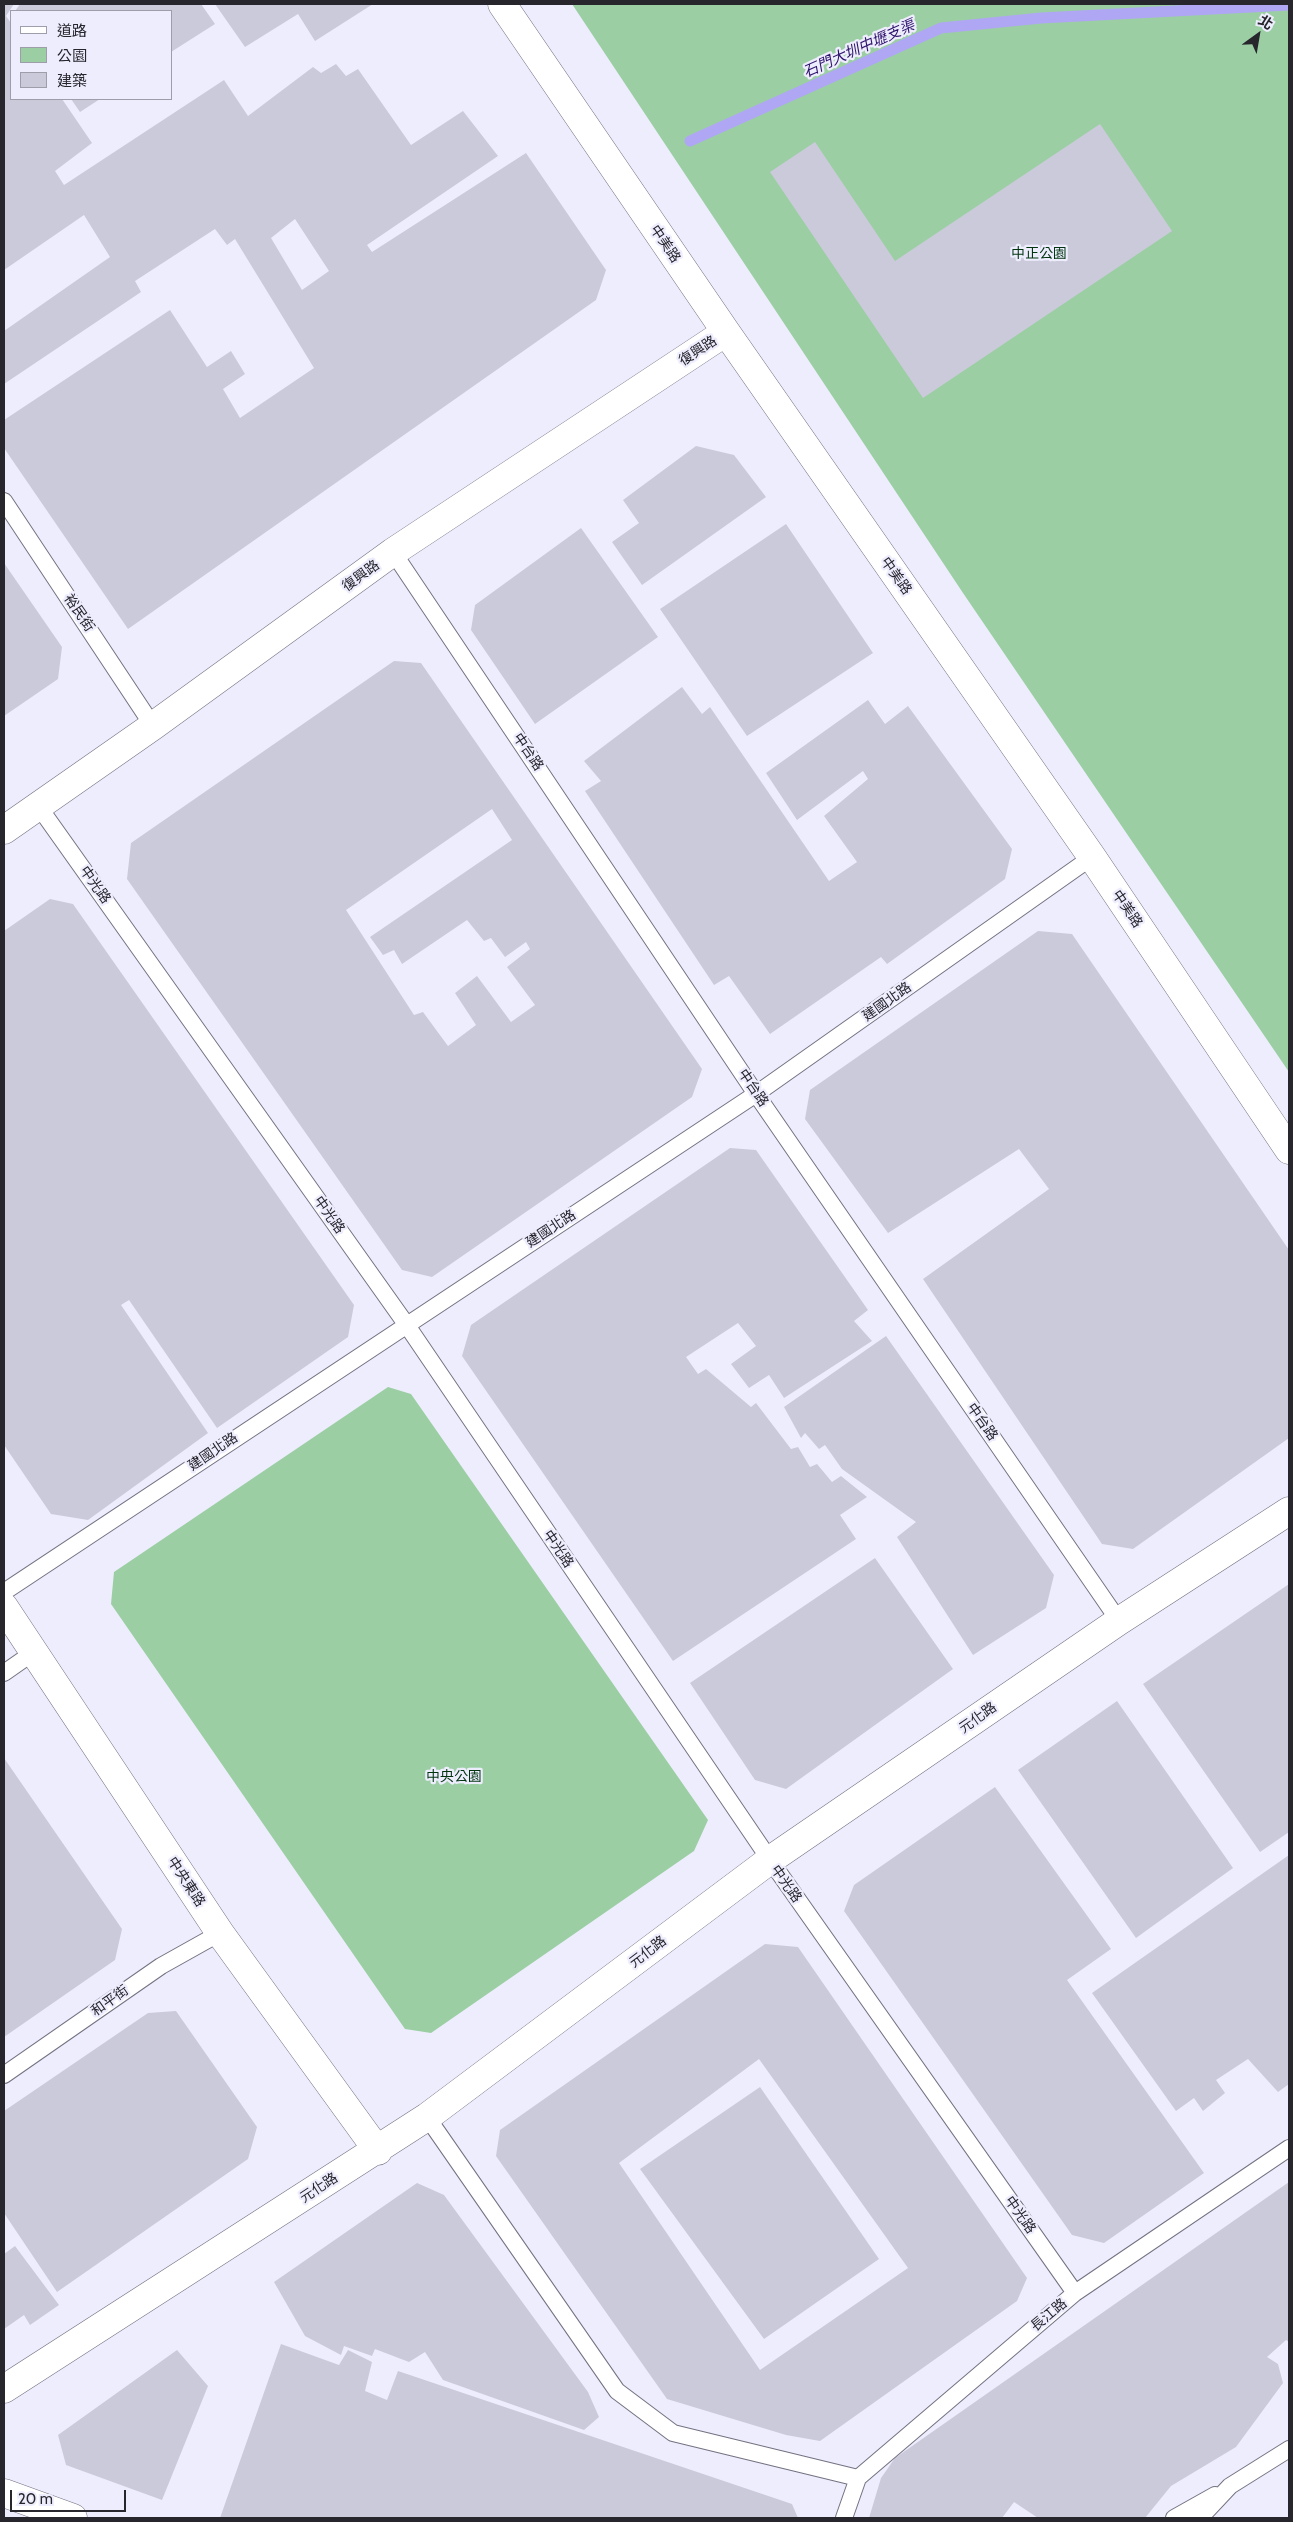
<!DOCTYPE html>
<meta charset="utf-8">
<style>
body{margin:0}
#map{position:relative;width:1293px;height:2522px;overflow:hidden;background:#eeedfe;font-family:Cabin,"Noto Sans TC",sans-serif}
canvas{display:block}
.frame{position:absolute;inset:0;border:5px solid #27262d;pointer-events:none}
.legend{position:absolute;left:10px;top:10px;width:162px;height:90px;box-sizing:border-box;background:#eeedfe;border:1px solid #9e9daa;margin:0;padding:6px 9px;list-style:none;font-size:15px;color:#27262d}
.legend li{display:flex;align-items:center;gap:10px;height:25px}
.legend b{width:25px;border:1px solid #9e9daa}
.north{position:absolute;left:1233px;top:10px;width:50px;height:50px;-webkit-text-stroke:4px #eeedfe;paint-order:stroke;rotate:32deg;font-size:14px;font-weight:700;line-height:20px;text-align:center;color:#27262d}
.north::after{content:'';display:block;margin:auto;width:18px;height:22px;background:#27262d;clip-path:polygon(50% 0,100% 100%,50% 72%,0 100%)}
.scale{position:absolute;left:10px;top:2490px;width:116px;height:22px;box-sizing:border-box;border:2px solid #27262d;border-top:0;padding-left:6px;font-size:15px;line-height:18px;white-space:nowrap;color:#27262d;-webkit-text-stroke:4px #eeedfe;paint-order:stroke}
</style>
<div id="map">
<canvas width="1293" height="2522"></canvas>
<div class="frame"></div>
<ul class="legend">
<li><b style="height:6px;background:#fff"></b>道路</li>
<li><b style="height:14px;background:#9bcfa3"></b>公園</li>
<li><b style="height:14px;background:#cbcadb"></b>建築</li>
</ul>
<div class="north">北</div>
<div class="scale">20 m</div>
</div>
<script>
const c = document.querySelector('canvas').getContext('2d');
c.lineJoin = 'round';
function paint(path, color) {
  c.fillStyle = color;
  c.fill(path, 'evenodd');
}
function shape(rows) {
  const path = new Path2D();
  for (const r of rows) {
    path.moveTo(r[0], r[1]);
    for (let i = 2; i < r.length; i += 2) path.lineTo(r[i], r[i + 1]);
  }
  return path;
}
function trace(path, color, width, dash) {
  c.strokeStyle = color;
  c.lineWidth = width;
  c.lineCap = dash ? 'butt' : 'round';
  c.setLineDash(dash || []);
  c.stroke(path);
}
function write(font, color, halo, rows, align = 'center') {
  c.font = font + ' Cabin,"Noto Sans TC",sans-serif';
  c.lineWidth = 4.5;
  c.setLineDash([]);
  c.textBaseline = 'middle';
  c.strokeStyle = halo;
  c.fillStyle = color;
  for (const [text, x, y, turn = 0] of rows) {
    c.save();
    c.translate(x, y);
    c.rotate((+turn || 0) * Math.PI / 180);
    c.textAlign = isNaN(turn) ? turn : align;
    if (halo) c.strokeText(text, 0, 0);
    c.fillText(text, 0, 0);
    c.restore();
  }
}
paint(shape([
 [572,4,1289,4,1289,1072,963,593],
 [388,1387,411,1394,708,1820,694,1851,431,2033,405,2029,111,1604,114,1572]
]), '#9bcfa3');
trace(shape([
 [690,141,941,28,1041,18,1289,5]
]), '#afa7f4', 11);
paint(shape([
 [4,4,14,4,6,16,11,23,11,99,62,99,92,143,55,171,64,185,224,80,248,116,313,67,321,73,336,64,346,76,358,69,411,145,463,111,498,156,367,245,372,252,526,153,606,270,596,300,128,629,4,448,4,420,170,310,207,367,231,351,245,374,223,389,240,418,314,368,235,239,227,245,215,229,135,281,141,292,4,384,4,331,110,257,84,215,4,270],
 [295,219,329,271,302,290,271,238],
 [20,4,201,4,215,24,171,52,171,11,15,11],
 [215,4,373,4,315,41,298,14,245,47],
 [71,99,100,99,80,112],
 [1100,124,1172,231,923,398,770,172,815,142,895,261],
 [696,446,734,455,766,497,642,585,612,542,639,523,623,500],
 [786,524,873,653,747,736,660,609],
 [581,528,658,637,535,724,471,630,475,605],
 [4,563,62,647,58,679,4,716],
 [394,661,421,663,702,1069,692,1097,432,1277,402,1270,127,879,131,843],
 [492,809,512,840,370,937,383,955,394,950,402,964,467,920,484,941,491,938,505,957,526,942,530,949,507,967,535,1005,511,1022,477,976,455,993,476,1025,448,1046,423,1012,414,1015,346,910],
 [682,687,702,714,710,707,829,881,857,862,824,816,868,779,863,771,797,820,766,773,868,700,885,724,908,706,1012,849,1005,879,887,964,881,957,770,1034,729,976,714,985,585,791,601,781,584,761],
 [50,899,73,904,354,1305,348,1337,217,1428,129,1300,121,1305,208,1433,88,1520,51,1514,4,1445,4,931],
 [1038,931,1072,934,1289,1250,1289,1438,1133,1549,1102,1544,923,1279,1049,1189,1019,1149,888,1233,805,1119,810,1090],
 [730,1148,756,1150,868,1310,854,1321,872,1341,784,1398,769,1375,749,1388,731,1364,756,1346,738,1323,686,1357,698,1374,706,1369,751,1407,756,1403,791,1449,798,1447,810,1467,817,1464,832,1482,841,1476,867,1497,840,1515,856,1539,673,1661,462,1356,471,1325],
 [886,1336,1054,1575,1046,1608,973,1655,897,1537,916,1522,842,1469,825,1445,819,1449,805,1433,801,1438,784,1407],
 [875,1558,953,1669,786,1789,755,1780,690,1683],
 [1289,1584,1289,1832,1260,1852,1143,1684],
 [1117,1701,1233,1868,1136,1938,1018,1770],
 [4,1758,122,1929,115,1960,4,2037],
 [995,1787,1111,1949,1067,1980,1204,2173,1104,2243,1072,2235,844,1911,854,1885],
 [1289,1855,1289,2084,1278,2092,1248,2059,1216,2080,1225,2093,1203,2111,1194,2098,1176,2111,1092,1993],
 [765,1944,798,1947,1027,2278,1017,2301,820,2441,786,2435,667,2399,496,2156,500,2130],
 [759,2059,908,2268,760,2370,619,2163],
 [176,2011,257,2127,248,2159,57,2292,4,2213,4,2111,148,2013],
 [760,2087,879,2259,764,2339,640,2169],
 [1289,2182,1289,2342,1286,2340,1267,2357,1278,2364,1283,2383,1236,2447,1171,2486,1145,2518,1038,2518,1014,2502,1002,2518,869,2518,881,2478,895,2458],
 [417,2183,444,2195,588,2392,599,2417,584,2430,443,2380,425,2352,409,2362,375,2349,372,2356,344,2346,341,2355,305,2336,274,2282],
 [15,2246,59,2305,30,2325,24,2315,4,2329,4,2254],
 [281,2344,339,2365,348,2350,372,2362,365,2391,387,2400,398,2371,792,2504,798,2518,220,2518],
 [177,2350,208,2386,162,2500,66,2465,58,2435]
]), '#cbcadb');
const service = shape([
 [4,501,153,726],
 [393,552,756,1094,1119,1621],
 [39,807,406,1324,770,1860,1075,2293],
 [4,1592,756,1094,1092,857],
 [4,1673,34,1652],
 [4,2075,161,1966,220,1933],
 [427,2117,617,2391,673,2433,858,2478],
 [844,2518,858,2478,1075,2293,1289,2148],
 [1174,2518,1215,2495],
 [1200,2518,1230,2486,1289,2449]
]);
const minor = shape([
 [502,4,726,332,1092,857,1289,1150],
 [4,830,153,726,393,552,726,332],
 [4,1607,220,1933,378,2151],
 [4,2389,427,2117,770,1860,1119,1621,1289,1511]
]);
const secondary = shape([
 [4,2493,73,2518]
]);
trace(service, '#737281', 18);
trace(minor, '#737281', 29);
trace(secondary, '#737281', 29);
trace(service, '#fff', 16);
trace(minor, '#fff', 28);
trace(secondary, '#fff', 28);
write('14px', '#27262d', '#eeedfe', [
 ["中美路",665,244,56],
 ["復興路",698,351,-33],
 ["復興路",361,576,-36],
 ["中美路",896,576,55],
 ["裕民街",79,613,56],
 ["中台路",528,752,56],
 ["中光路",95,885,55],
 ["中美路",1127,909,56],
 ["建國北路",887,1002,-35],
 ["中台路",753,1088,56],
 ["中光路",329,1215,55],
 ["建國北路",551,1229,-33],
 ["中台路",982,1422,55],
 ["建國北路",213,1452,-34],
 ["中光路",558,1549,56],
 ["元化路",978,1718,-35],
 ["中央東路",186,1882,57],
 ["中光路",786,1884,55],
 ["元化路",648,1952,-37],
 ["和平街",110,2001,-35],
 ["元化路",319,2188,-33],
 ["中光路",1020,2215,55],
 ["長江路",1049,2315,-40]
]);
write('14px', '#00340f', '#eeedfe', [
 ["中正公園",1039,254],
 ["中央公園",454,1777]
]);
write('italic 15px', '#2e136b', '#eeedfe', [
 ["石門大圳中壢支渠",859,49,-24]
]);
</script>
